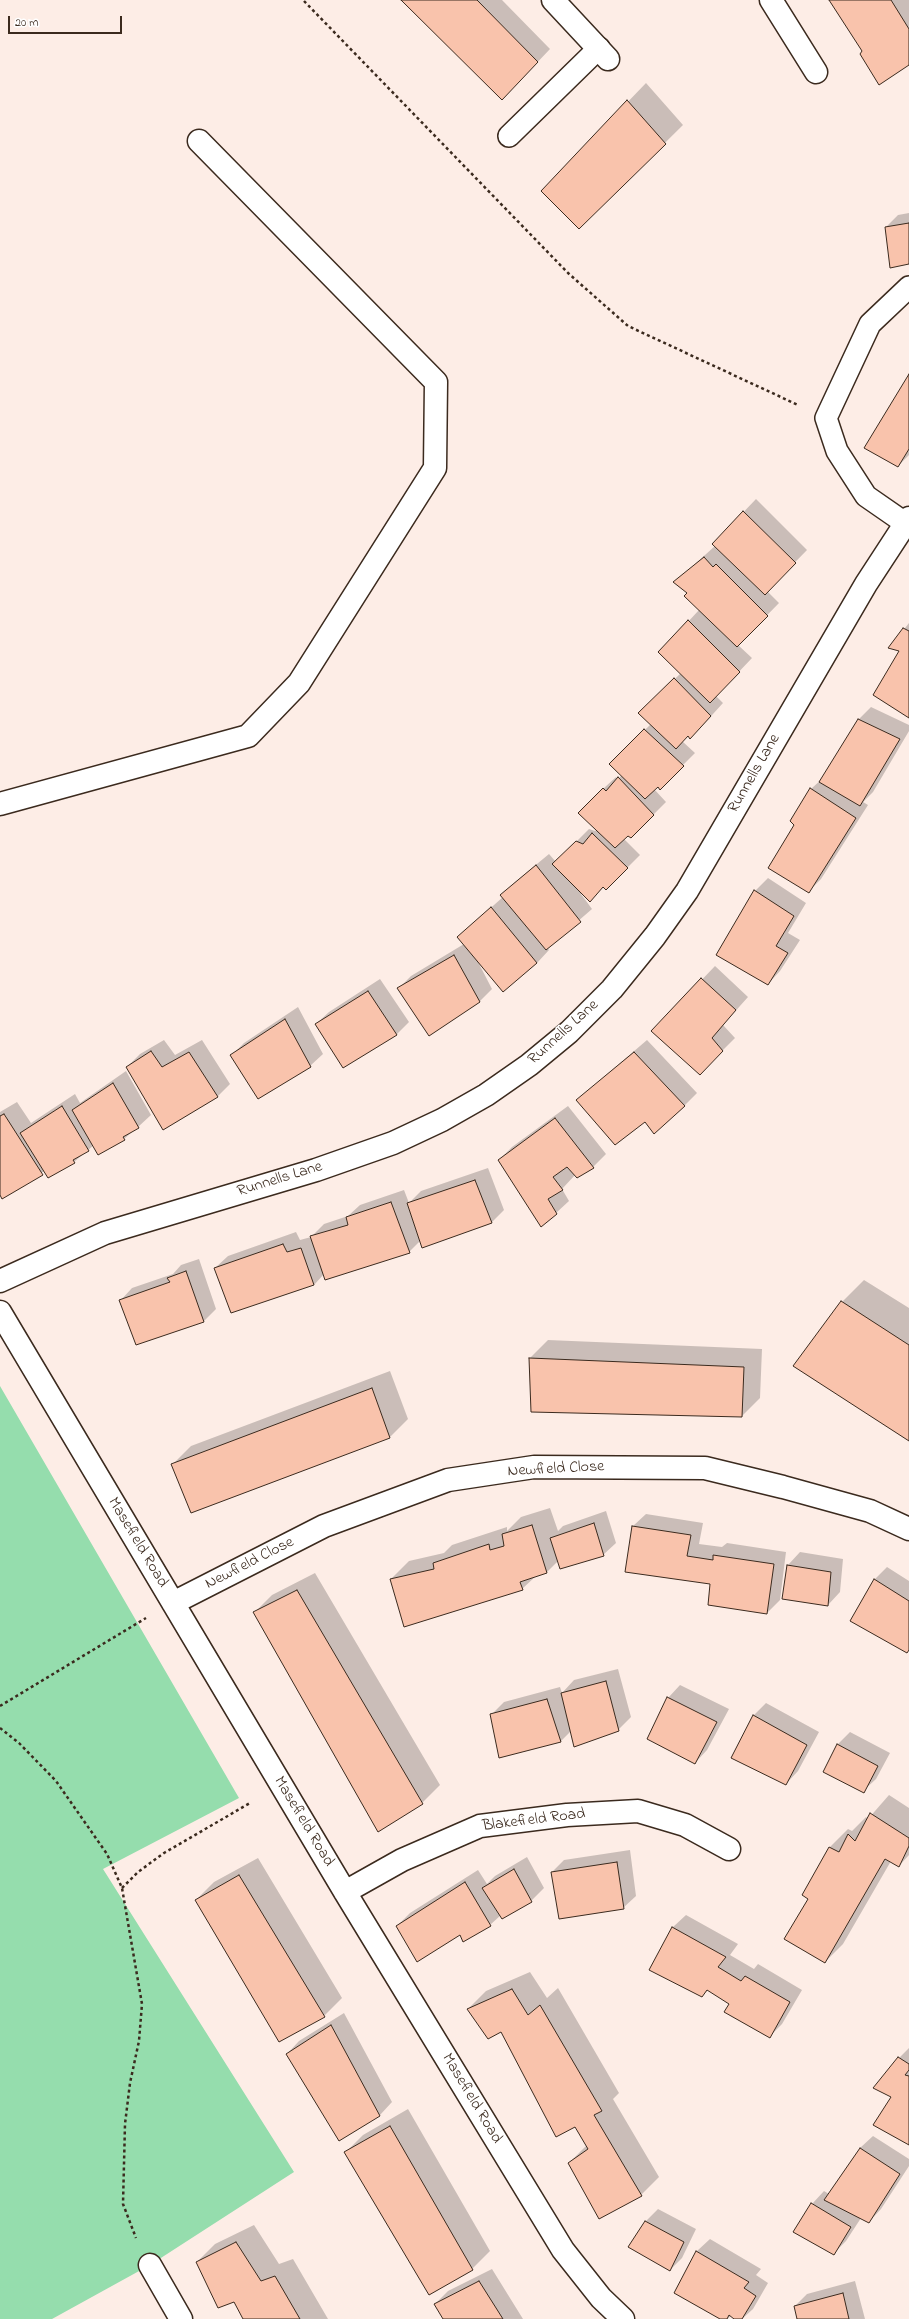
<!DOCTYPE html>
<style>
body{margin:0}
#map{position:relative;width:909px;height:2319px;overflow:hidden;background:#fdede6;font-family:"Indie Flower",sans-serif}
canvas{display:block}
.scale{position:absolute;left:8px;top:16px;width:114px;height:18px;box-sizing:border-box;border:2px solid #3b2a1e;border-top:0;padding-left:5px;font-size:12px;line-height:14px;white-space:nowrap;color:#3b2a1e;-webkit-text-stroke:3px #fff;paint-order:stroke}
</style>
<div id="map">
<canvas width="909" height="2319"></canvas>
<div class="scale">20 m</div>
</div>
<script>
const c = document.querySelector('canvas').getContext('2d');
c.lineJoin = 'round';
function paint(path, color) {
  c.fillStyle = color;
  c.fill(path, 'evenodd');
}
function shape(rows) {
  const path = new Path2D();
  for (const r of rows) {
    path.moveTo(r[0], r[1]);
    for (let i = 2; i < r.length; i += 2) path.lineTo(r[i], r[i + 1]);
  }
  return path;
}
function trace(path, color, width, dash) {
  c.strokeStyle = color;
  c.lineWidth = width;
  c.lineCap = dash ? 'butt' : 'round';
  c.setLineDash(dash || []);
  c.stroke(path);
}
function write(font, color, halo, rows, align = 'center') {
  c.font = font + ' "Indie Flower",sans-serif';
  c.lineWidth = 3;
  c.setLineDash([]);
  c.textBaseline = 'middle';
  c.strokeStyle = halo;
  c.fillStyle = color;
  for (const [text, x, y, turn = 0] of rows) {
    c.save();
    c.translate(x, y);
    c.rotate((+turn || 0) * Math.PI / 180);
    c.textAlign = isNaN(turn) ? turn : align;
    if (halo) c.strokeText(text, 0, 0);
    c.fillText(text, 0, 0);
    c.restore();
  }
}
paint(shape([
 [0,1386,239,1798,103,1869,294,2172,150,2265,52,2319,0,2319]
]), '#95ddad');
paint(shape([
 [402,0,502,0,550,49,515,86],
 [830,0,909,0,909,64,863,51],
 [646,83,683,125,579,228,542,191],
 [909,213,909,263,886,227,898,215],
 [909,376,909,455,898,466],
 [756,499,807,550,767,591,779,603,738,645,752,658,716,696,723,703,703,725,682,741,695,753,660,788,658,786,654,789,666,802,631,837,628,835,624,839,640,855,606,889,604,886,581,894,592,909,547,948,549,950,537,963,503,991,476,958,492,989,479,1002,398,989,411,976,464,944,458,937,503,897,501,895,514,883,549,854,556,862,589,829,595,831,597,830,591,800,616,777,618,779,622,775,610,764,651,724,652,701,681,673,660,652,699,610,688,593,675,582,715,546,713,544],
 [909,623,909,717,900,650,890,647],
 [871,707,909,725,909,731,873,792,863,802,868,805,821,879,809,891,795,825,811,789,824,777,859,719],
 [768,878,806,903,788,933,800,940,780,971,768,984,717,954,755,891],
 [715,966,748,997,723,1025,735,1038,712,1061,653,1031],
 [380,979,409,1022,397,1034,343,1067,316,1024,329,1012],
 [298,1007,323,1054,310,1066,232,1055,244,1043],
 [164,1040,175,1055,202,1040,230,1084,217,1097,127,1067,140,1054],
 [647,1040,697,1093,684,1106,645,1121,577,1100],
 [126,1071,151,1115,138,1127,124,1139,94,1145,74,1162,45,1171,0,1193,0,1112,17,1102,31,1123,75,1094,80,1103],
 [568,1106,606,1154,593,1167,577,1177,575,1175,562,1189,569,1201,556,1213,499,1160,512,1147],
 [488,1168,504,1210,491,1223,420,1241,409,1252,324,1274,314,1285,215,1268,228,1256,296,1232,300,1240,311,1237,324,1224,348,1216,360,1205,404,1190,409,1203,421,1191],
 [199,1259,216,1309,204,1321,137,1344,120,1301,132,1288,173,1274,181,1265],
 [864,1280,909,1308,909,1440,842,1302],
 [548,1340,762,1349,760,1398,742,1416,530,1358],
 [390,1371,408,1419,390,1437,192,1512,173,1464,191,1446],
 [550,1508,558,1531,563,1526,606,1511,616,1543,603,1555,558,1561,547,1572,536,1576,522,1589,391,1579,409,1561,444,1553,452,1545,507,1527,507,1531,521,1517],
 [646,1514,703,1523,699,1544,722,1547,727,1543,786,1552,780,1600,767,1613,711,1583,633,1526],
 [800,1552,843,1559,840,1592,828,1605,783,1598,788,1565],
 [887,1567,909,1581,909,1650,874,1580],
 [315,1573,440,1785,422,1803,254,1613,272,1595],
 [618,1669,631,1717,618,1730,571,1731,561,1741,491,1715,504,1702,560,1687,562,1693,574,1680],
 [680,1685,729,1709,707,1750,695,1763,668,1698],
 [766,1703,819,1732,798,1771,786,1784,732,1757,754,1715],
 [850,1732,890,1753,876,1779,863,1791,824,1771,838,1744],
 [889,1795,909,1808,909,1855,899,1866,891,1861,843,1944,825,1962,810,1898,803,1895,830,1847,848,1829,852,1831,866,1817,868,1819],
 [630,1850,636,1896,623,1908,552,1872,564,1860],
 [527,1857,544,1888,531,1901,501,1915,490,1925,464,1941,461,1933,397,1926,410,1913,478,1870,487,1884,495,1876],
 [258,1858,342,1998,324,2016,196,1900,214,1882],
 [686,1915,738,1944,730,1955,754,1969,758,1964,802,1990,782,2024,769,2037,731,2004,708,1990,702,1996,651,1969,673,1927],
 [530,1972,547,1998,558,1988,619,2093,613,2099,659,2177,641,2195,569,2163,587,2145,576,2126,502,2030,468,2009,486,1991],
 [344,2013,392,2102,380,2115,339,2139,287,2054,299,2041],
 [909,2048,909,2144,892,2096,899,2058],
 [408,2109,490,2251,472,2269,429,2294,345,2153,363,2135],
 [873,2136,909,2159,909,2166,881,2209,869,2222,861,2218,846,2241,833,2254,812,2204,824,2191,829,2194,860,2148],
 [658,2209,696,2229,682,2258,670,2270,629,2246,646,2221],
 [254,2225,279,2264,293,2259,328,2319,245,2319,234,2301,197,2262,215,2244],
 [710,2239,761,2269,756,2275,768,2283,753,2309,742,2319,736,2319,731,2316,727,2319,722,2319,675,2292,697,2251],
 [492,2269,523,2319,444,2319,435,2304,448,2291],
 [855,2281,865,2319,799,2319,795,2306,807,2294]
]), '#0003');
const building = shape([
 [401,0,477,0,538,62,502,100,401,0],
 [829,0,891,0,909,29,909,65,879,85,860,54,862,51,829,0],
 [627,100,666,144,579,229,541,191,627,100],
 [909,223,909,264,890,268,885,227,909,223],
 [909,374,909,449,898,467,864,448,909,374],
 [743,511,796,563,765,595,712,544,743,511],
 [704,557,713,567,716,564,768,616,737,647,684,596,687,593,673,582,704,557],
 [688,620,740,672,710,703,658,652,688,620],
 [903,628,909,631,909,718,873,695,899,651,888,648,903,628],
 [674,678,711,716,690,739,688,736,676,749,638,713,674,678],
 [858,719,900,739,860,806,819,782,858,719],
 [644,729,684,766,660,790,658,787,645,799,609,764,644,729],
 [618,777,654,815,631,838,628,836,615,848,578,813,603,788,606,791,618,777],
 [810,788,856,818,809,893,768,868,794,825,790,821,810,788],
 [592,833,628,868,606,890,603,887,590,902,552,864,576,841,583,844,592,833],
 [536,865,581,922,546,950,500,895,536,865],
 [754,890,794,916,776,946,788,953,768,985,716,955,754,890],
 [491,907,537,963,503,992,457,937,491,907],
 [454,955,480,1002,429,1036,397,988,454,955],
 [701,978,736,1010,712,1038,723,1051,700,1075,651,1031,701,978],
 [368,991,397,1035,343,1068,315,1024,368,991],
 [285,1019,311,1067,258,1099,230,1055,285,1019],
 [151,1051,162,1067,189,1052,218,1097,163,1130,126,1067,151,1051],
 [634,1052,685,1106,654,1134,645,1122,615,1145,576,1100,634,1052],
 [113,1083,139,1128,123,1137,125,1140,98,1155,72,1110,113,1083],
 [62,1106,89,1151,73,1160,75,1163,48,1178,20,1133,62,1106],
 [4,1114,43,1175,2,1199,0,1195,0,1116,4,1114],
 [555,1118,594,1168,577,1178,567,1167,553,1177,563,1190,548,1199,557,1214,541,1227,498,1160,555,1118],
 [475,1180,492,1223,422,1248,407,1203,475,1180],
 [391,1202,410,1253,325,1280,310,1236,348,1225,346,1217,391,1202],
 [283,1244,287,1252,301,1248,314,1285,231,1313,214,1268,283,1244],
 [186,1271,204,1322,136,1345,119,1300,170,1282,167,1278,186,1271],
 [841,1301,909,1345,909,1441,793,1366,841,1301],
 [529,1358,744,1367,742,1417,531,1412,529,1358],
 [372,1388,390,1438,191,1513,171,1464,372,1388],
 [594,1523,604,1556,560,1569,550,1538,594,1523],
 [532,1525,547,1573,520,1582,523,1590,404,1627,390,1579,434,1569,433,1563,489,1544,490,1550,504,1546,502,1534,532,1525],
 [632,1526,691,1535,687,1556,713,1560,713,1555,774,1564,767,1614,708,1605,710,1584,625,1572,632,1526],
 [787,1565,831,1572,828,1606,782,1599,787,1565],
 [874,1579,909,1601,909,1650,907,1653,850,1621,874,1579],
 [297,1590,423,1804,378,1832,253,1612,297,1590],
 [606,1681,619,1731,574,1747,561,1693,606,1681],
 [667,1697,717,1722,695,1764,647,1739,667,1697],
 [547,1699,561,1742,499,1758,490,1714,547,1699],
 [753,1715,807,1745,786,1785,731,1758,753,1715],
 [837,1744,878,1766,864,1793,823,1772,837,1744],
 [870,1813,909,1838,909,1846,899,1867,885,1859,825,1963,784,1939,808,1899,802,1895,829,1847,839,1852,848,1834,855,1841,870,1813],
 [617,1862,624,1909,559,1919,551,1872,617,1862],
 [514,1869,532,1902,502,1919,482,1888,514,1869],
 [239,1875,325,2017,279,2042,195,1900,239,1875],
 [465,1882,491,1926,463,1942,460,1935,417,1962,396,1926,465,1882],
 [672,1927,726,1957,718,1967,741,1981,745,1976,790,2002,770,2038,724,2012,729,2004,707,1990,702,1997,649,1970,672,1927],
 [512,1989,528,2015,540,2005,602,2111,594,2115,642,2196,599,2219,568,2163,588,2149,575,2127,556,2137,501,2032,488,2039,467,2009,512,1989],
 [331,2025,380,2116,339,2141,286,2054,331,2025],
 [898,2057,909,2064,909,2070,905,2075,909,2076,909,2145,873,2125,891,2097,873,2088,898,2057],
 [390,2126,473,2270,429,2295,344,2152,390,2126],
 [860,2148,900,2174,869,2223,824,2200,860,2148],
 [811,2203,851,2227,834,2255,793,2232,811,2203],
 [645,2221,684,2242,670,2271,628,2247,645,2221],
 [236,2242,261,2281,275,2276,300,2319,243,2319,234,2302,218,2308,196,2262,236,2242],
 [696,2251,749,2282,744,2288,756,2296,742,2319,734,2319,729,2315,727,2319,720,2319,674,2293,696,2251],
 [479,2281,503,2319,443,2319,434,2304,479,2281],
 [843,2293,849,2319,797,2319,794,2306,843,2293]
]);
paint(building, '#f9c3ac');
trace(building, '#3b2a1e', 1);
const lane = shape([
 [509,136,599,48],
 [905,523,866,496,837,451,826,418,870,324,909,287]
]);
const street = shape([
 [553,0,608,59],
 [771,0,816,72],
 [0,804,248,736,299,683,435,468,436,382,199,141],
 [0,1281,105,1233,316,1170,393,1143,442,1120,486,1095,529,1065,569,1032,612,989,655,936,687,891,866,584,909,518],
 [0,1312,345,1892,563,2250,601,2298,623,2319],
 [173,1603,324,1526,448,1480,534,1467,705,1468,783,1487,870,1511,909,1529],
 [345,1892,402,1860,480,1826,567,1815,638,1811,685,1825,729,1849],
 [150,2265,181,2319]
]);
trace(lane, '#3b2a1e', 24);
trace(street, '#3b2a1e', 25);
trace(shape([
 [304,1,568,273,628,326,798,405],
 [0,1706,146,1618],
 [0,1728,19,1743,56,1781,107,1854,122,1888,142,2004,139,2041,130,2083,125,2124,123,2204,136,2238],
 [122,1888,138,1872,164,1853,250,1803]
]), '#3b2a1e', 2.5, [3, 3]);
trace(lane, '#fff', 21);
trace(street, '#fff', 22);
write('16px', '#3b2a1e', '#fff', [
 ["Runnells Lane",755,774,-60],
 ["Runnells Lane",564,1033,-42],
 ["Runnells Lane",280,1180,-17],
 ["Newfield Close",556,1470,-3],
 ["Masefield Road",137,1543,59],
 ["Newfield Close",250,1564,-27],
 ["Blakefield Road",534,1821,-7],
 ["Masefield Road",303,1822,59],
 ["Masefield Road",471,2099,59]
]);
</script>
